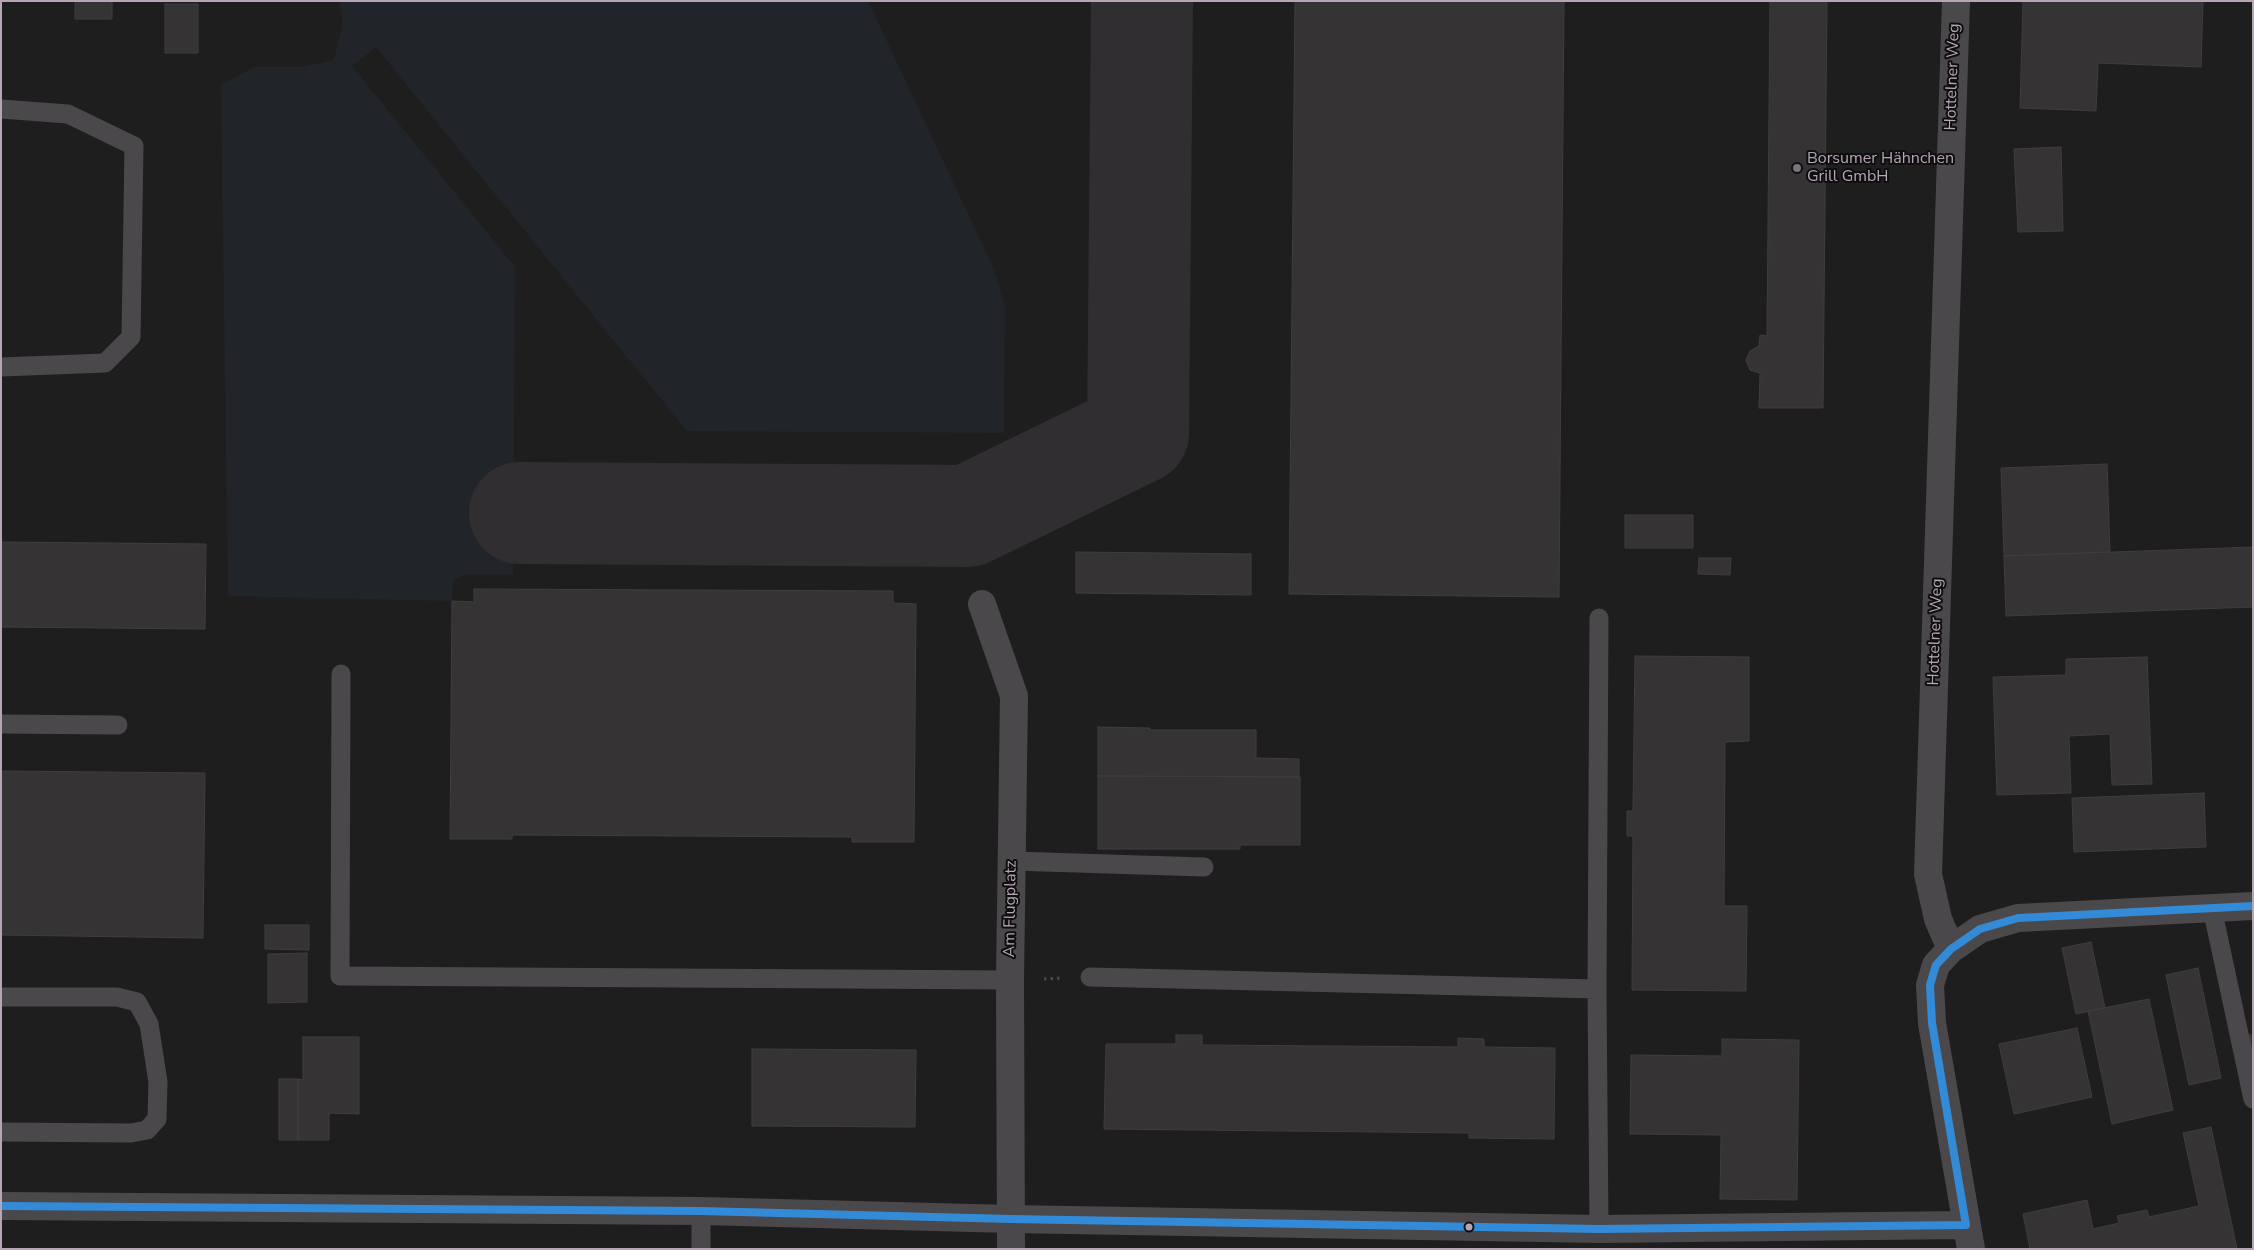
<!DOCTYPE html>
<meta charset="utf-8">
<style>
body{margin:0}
#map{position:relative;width:2254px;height:1250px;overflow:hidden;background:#141414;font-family:"Nunito Sans",sans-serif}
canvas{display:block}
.frame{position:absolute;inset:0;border:2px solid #b5a5b5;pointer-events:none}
</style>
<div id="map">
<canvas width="2254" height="1250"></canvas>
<div class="frame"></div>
</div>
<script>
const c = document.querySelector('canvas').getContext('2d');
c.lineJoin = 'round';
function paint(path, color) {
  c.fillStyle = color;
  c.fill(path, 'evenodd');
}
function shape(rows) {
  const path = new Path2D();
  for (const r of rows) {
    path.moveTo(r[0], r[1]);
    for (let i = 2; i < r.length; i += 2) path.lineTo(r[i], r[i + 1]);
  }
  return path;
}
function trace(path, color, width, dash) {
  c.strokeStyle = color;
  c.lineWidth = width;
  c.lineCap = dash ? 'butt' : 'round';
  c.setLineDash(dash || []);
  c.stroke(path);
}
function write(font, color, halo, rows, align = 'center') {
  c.font = font + ' "Nunito Sans",sans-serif';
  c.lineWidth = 4;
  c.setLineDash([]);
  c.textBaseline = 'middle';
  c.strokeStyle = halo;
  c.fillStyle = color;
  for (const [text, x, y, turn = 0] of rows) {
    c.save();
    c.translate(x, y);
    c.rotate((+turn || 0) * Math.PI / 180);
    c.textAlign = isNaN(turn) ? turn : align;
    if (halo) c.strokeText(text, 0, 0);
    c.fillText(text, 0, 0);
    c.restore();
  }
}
paint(shape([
 [1,1,2253,1,2253,1249,1,1249]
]), '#1f1e1f');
paint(shape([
 [339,1,868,1,993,267,1005,307,1004,433,687,431,376,47,352,66,515,267,513,574,465,574,453,581,452,601,228,596,221,85,254,67,302,67,334,60,343,23]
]), '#212529');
trace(shape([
 [520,513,968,516,1138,433,1142,1]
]), '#302e30', 102);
const building = shape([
 [75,1,112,1,112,19,75,19,75,1],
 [1295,1,1564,1,1559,597,1289,594,1295,1],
 [1770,1,1827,1,1823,408,1759,408,1760,373,1750,370,1746,360,1750,351,1759,346,1760,335,1767,336,1770,1],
 [2023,1,2203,1,2201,67,2098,63,2096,111,2020,108,2023,1],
 [165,4,198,4,198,53,165,53,165,4],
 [2061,147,2063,231,2018,232,2014,149,2061,147],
 [2107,464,2110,552,2004,556,2001,468,2107,464],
 [1625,515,1693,515,1693,548,1625,548,1625,515],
 [1,542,206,544,205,629,1,627,1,542],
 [2253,547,2253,607,2006,616,2004,556,2253,547],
 [1076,552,1251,554,1251,595,1076,593,1076,552],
 [1699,558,1731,558,1730,575,1698,574,1699,558],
 [474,589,893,591,893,603,916,604,914,842,852,842,852,837,512,835,512,839,450,839,452,601,474,602,474,589],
 [1635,656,1749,657,1749,741,1725,742,1724,906,1747,906,1746,991,1632,990,1633,836,1627,836,1627,811,1633,811,1635,656],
 [2147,657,2152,784,2112,785,2110,734,2069,736,2071,793,1997,795,1993,677,2066,675,2066,659,2147,657],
 [1098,727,1150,728,1150,730,1256,730,1256,758,1299,759,1299,777,1098,776,1098,727],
 [1,771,205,773,203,938,1,935,1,771],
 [1098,776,1300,777,1300,845,1240,845,1240,849,1098,849,1098,776],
 [2204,793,2206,847,2074,852,2072,798,2204,793],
 [265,925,309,925,309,950,265,949,265,925],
 [2091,942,2105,1008,2076,1014,2062,948,2091,942],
 [307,953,307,1002,268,1003,268,954,307,953],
 [2198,968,2221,1078,2189,1085,2166,975,2198,968],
 [2149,999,2173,1110,2112,1124,2088,1011,2149,999],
 [2077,1028,2092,1097,2014,1114,1999,1044,2077,1028],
 [1176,1035,1202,1035,1202,1045,1458,1047,1458,1038,1484,1039,1484,1047,1555,1048,1554,1139,1469,1138,1469,1133,1104,1129,1106,1044,1176,1044,1176,1035],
 [2248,1035,2253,1035,2253,1056,2248,1035],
 [303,1037,359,1037,359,1114,329,1113,329,1140,298,1140,298,1079,303,1080,303,1037],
 [1722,1039,1799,1040,1797,1200,1720,1199,1721,1135,1630,1134,1631,1055,1722,1056,1722,1039],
 [752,1049,916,1050,915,1127,752,1126,752,1049],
 [279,1079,298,1079,298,1140,279,1140,279,1079],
 [2211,1127,2237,1249,2030,1249,2023,1214,2087,1200,2093,1229,2119,1223,2117,1216,2147,1210,2149,1217,2199,1206,2183,1133,2211,1127]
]);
paint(building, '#353334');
trace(building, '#403c40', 1);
trace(shape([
 [1044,979,1062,978]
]), '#4c484c', 3, [2.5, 4]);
trace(shape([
 [1,109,68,114,134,146,131,337,105,363,1,367],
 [341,674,340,976,1010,980],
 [1,724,118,725],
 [1012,861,1204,867],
 [2212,908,2253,1099],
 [1090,977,1597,989],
 [1,997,117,997,137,1002,149,1024,158,1082,157,1119,147,1130,131,1133,1,1132],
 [1599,1229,1597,989,1599,618],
 [701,1249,701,1211]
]), '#4b484b', 19);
trace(shape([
 [982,604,1014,696,1010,980,1011,1249],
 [1951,949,1938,919,1928,874,1956,1],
 [1,1206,701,1211,1011,1219,1599,1229,1966,1225],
 [1971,1249,1932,1023,1930,985,1936,965,1951,949,1980,929,2018,918,2253,906]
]), '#4b484b', 28);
trace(shape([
 [1,1206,701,1211,1011,1219,1599,1229,1966,1225,1932,1023,1930,985,1936,965,1951,949,1980,929,2018,918,2253,906]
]), '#338bd7', 8);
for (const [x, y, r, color] of [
 [1797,168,5,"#7d727d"],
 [1469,1227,4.5,"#b5a5b5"]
]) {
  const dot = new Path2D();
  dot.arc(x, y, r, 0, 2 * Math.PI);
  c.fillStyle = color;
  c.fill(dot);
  trace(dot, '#0f0e0f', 2);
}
write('16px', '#b5a5b5', '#0f0e0f', [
 ["Hottelner Weg",1953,77,-88],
 ["Hottelner Weg",1936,632,-88],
 ["Am Flugplatz",1011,909,-89]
]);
write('16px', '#b5a5b5', '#0f0e0f', [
 ["Borsumer Hähnchen",1807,159],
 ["Grill GmbH",1807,177]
], 'left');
</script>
